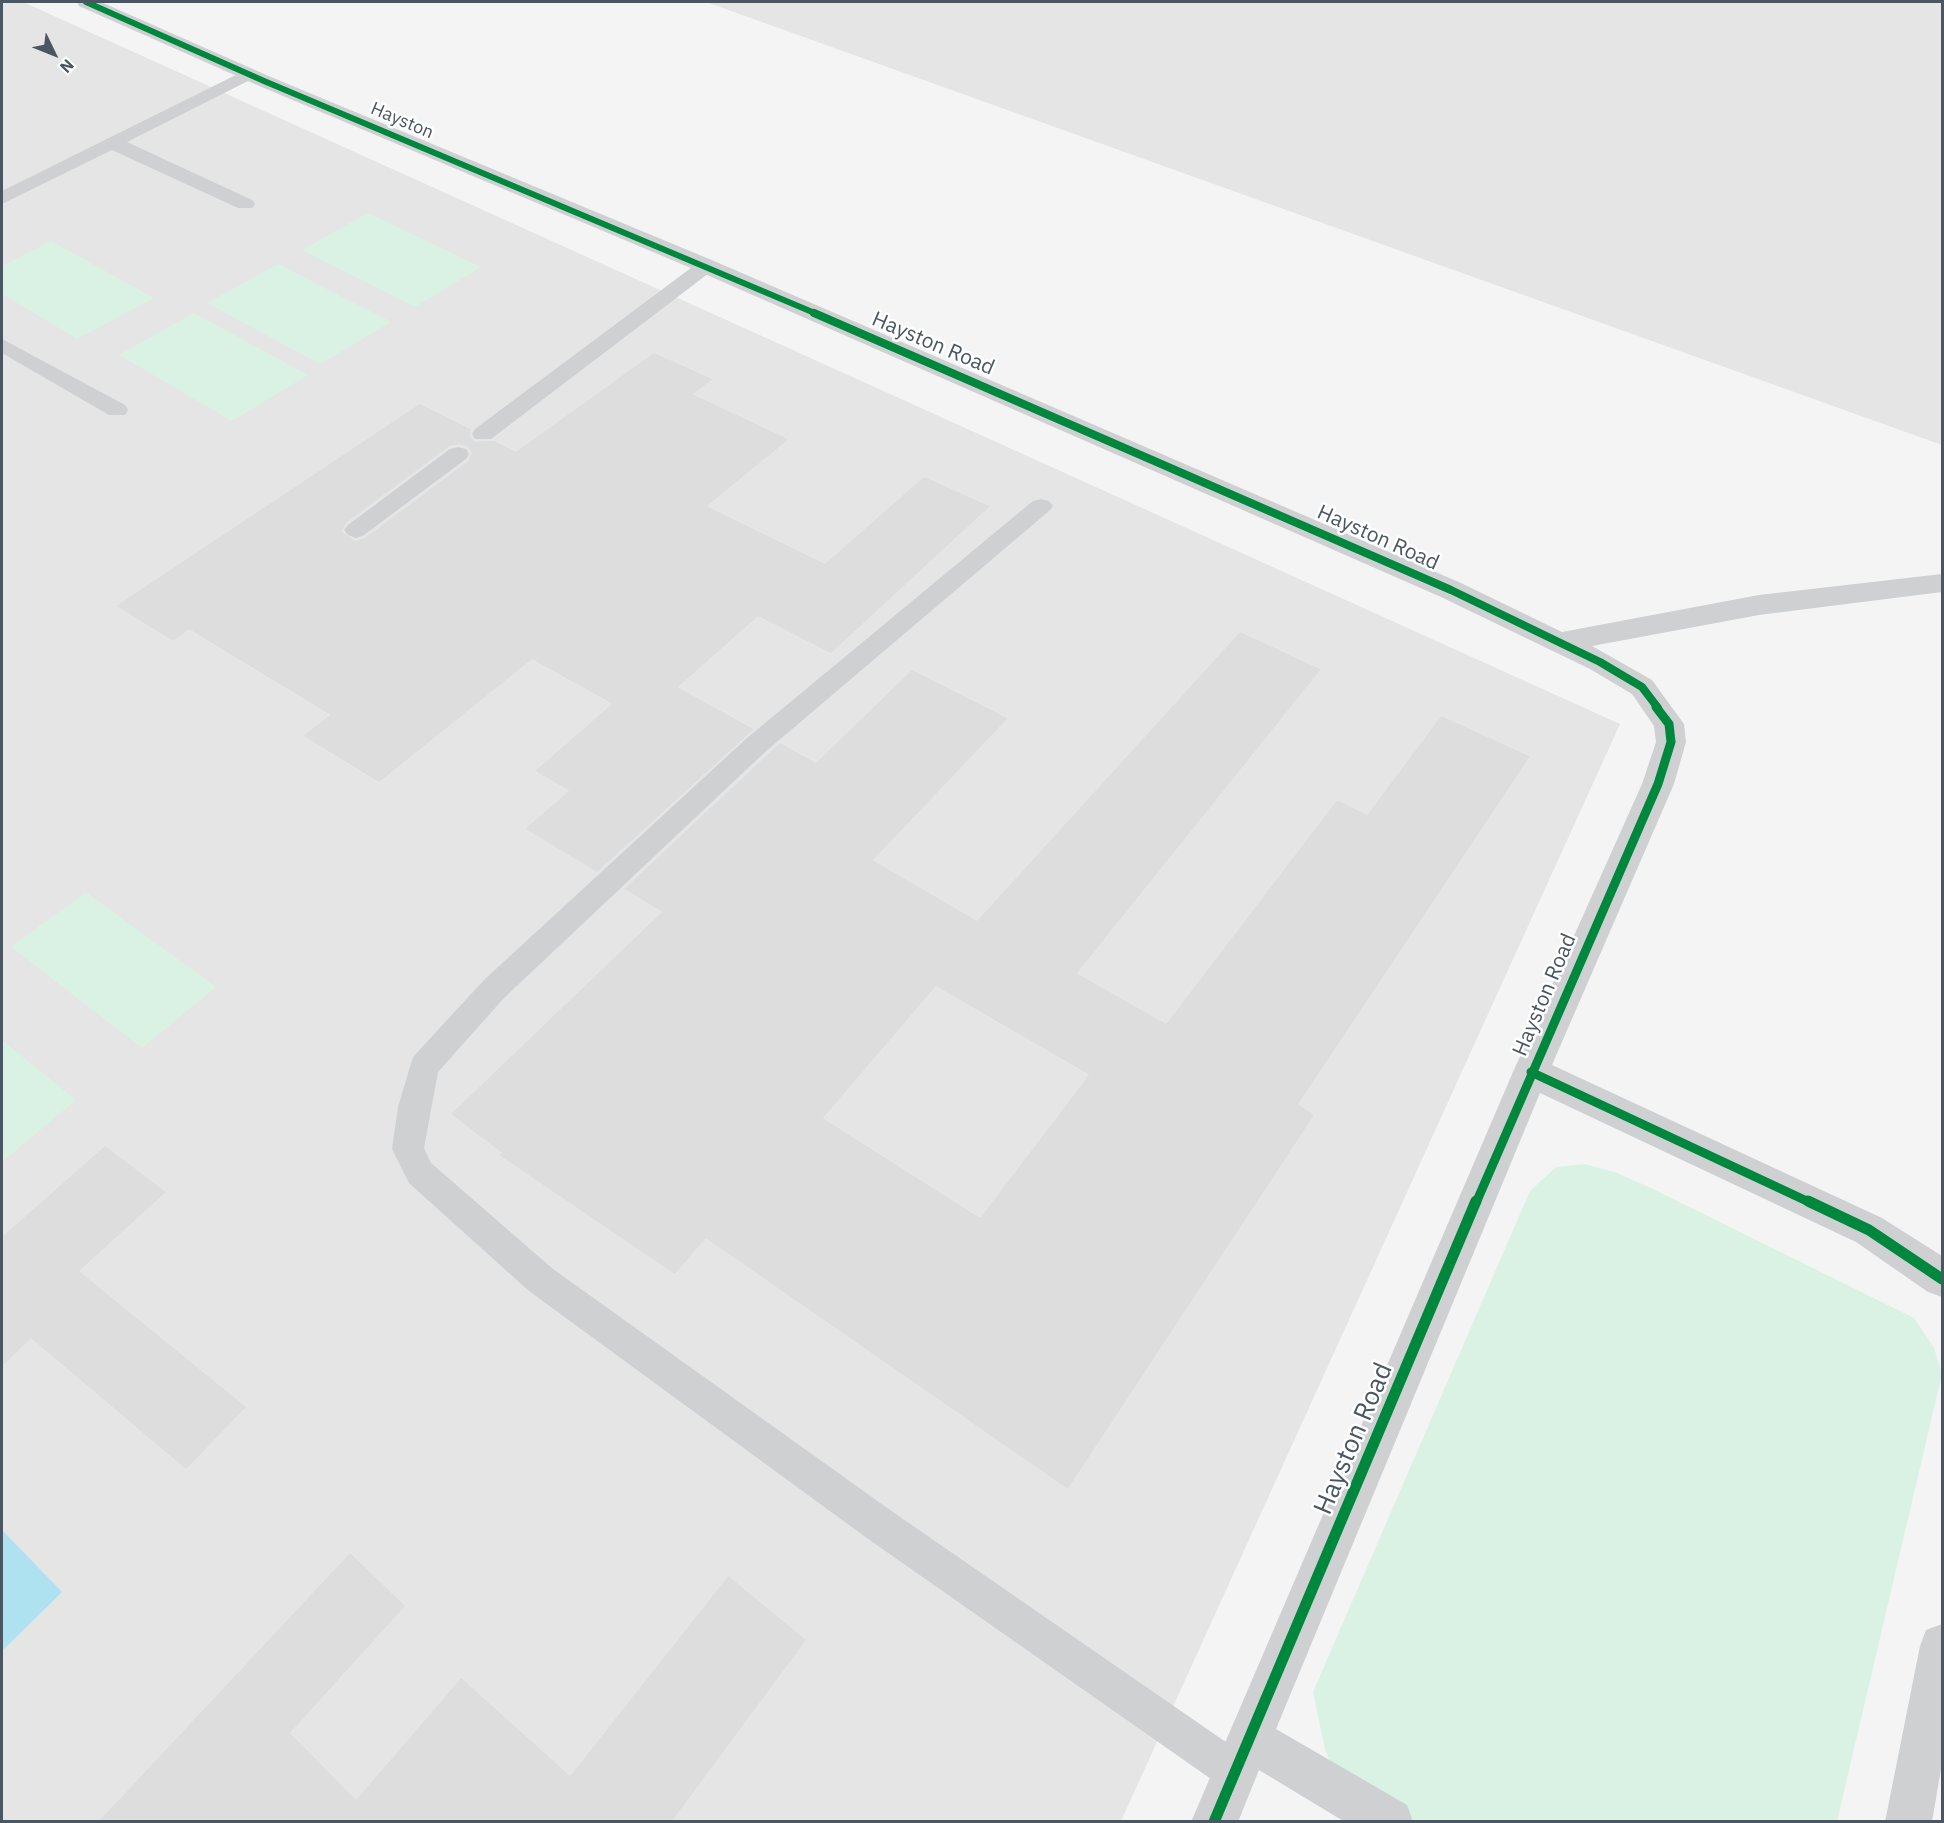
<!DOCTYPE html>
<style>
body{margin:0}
#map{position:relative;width:1944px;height:1823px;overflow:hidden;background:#f4f4f4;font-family:"IBM Plex Sans",sans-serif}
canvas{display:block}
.frame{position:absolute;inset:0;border:3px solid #4a5661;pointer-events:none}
.north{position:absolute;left:24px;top:24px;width:60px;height:60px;-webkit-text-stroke:4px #fff;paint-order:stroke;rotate:133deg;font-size:16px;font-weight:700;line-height:24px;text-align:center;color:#4a5661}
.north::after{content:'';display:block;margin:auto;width:21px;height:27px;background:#4a5661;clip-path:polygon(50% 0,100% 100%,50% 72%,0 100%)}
</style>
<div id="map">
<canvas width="1944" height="1823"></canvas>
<div class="frame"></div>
<div class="north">N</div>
</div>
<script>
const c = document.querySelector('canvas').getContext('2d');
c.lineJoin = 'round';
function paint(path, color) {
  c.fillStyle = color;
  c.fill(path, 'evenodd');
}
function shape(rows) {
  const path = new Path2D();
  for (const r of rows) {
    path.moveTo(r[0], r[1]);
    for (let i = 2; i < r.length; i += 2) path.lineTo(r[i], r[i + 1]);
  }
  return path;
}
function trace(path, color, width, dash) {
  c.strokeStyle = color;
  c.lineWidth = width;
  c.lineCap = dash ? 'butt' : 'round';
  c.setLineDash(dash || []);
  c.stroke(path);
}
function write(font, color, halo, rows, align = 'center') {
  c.font = font + ' "IBM Plex Sans",sans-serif';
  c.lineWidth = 5;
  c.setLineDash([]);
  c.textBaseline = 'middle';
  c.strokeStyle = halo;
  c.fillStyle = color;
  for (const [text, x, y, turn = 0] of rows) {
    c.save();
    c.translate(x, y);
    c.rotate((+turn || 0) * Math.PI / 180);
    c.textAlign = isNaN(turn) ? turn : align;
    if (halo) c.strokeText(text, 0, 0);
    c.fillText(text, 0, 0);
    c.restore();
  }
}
paint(shape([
 [2,2,23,2,1620,724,1121,1821,2,1822],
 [706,2,1942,2,1942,445]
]), '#e6e5e6');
paint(shape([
 [368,213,481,267,415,307,302,250],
 [51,241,154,298,77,339,2,294,2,266],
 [278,264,391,322,320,364,207,303],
 [194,313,308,375,232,421,119,355],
 [86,892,216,987,142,1048,11,947],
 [2,1040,76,1100,2,1162],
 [1585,1164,1617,1173,1651,1188,1914,1318,1934,1348,1942,1374,1837,1821,1357,1821,1325,1750,1313,1692,1530,1191,1556,1167]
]), '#d9f2e3');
paint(shape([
 [2,1530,62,1592,2,1651]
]), '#aee2f0');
const building = shape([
 [654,352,714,379,694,394,790,439,708,506,825,563,924,476,991,506,831,654,758,617,679,687,755,729,597,873,524,829,568,791,534,771,611,704,532,660,379,783,302,736,329,715,189,630,173,642,115,606,420,403,472,429,470,435,475,441,494,440,516,451,654,352],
 [459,445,467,447,471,453,467,461,365,537,355,540,342,531,347,523,449,447,459,445],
 [1240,631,1322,669,1078,973,1166,1023,1337,799,1367,814,1441,715,1531,756,1299,1104,1315,1115,1068,1490,706,1239,675,1275,498,1155,501,1153,450,1114,661,912,623,889,780,742,816,762,912,669,1009,718,874,860,977,920,1240,631],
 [936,987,1088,1075,980,1217,824,1118,936,987],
 [105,1145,167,1192,80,1271,247,1407,186,1470,31,1339,2,1367,2,1236,105,1145],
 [350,1552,406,1606,291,1733,356,1799,461,1677,570,1775,728,1575,807,1640,673,1821,98,1821,350,1552]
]);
paint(building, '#ddddde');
trace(building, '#e5e6e7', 1.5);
paint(shape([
 [248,69,257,74,254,78,127,142,252,200,255,204,252,208,238,208,112,150,2,204,2,191,248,69],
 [706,260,713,262,716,266,713,270,491,439,475,439,472,434,475,429,699,262,706,260],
 [2,339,125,405,128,410,125,415,109,415,2,353,2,339],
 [458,447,466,449,469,454,466,459,364,535,356,538,348,535,344,530,348,525,450,449,458,447],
 [1041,499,1049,501,1053,506,1049,511,765,752,504,998,438,1072,424,1148,431,1163,553,1269,890,1510,1249,1758,1255,1772,1249,1786,1235,1792,1221,1786,864,1536,529,1291,409,1183,392,1149,398,1107,413,1057,484,980,747,738,1033,501,1041,499]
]), '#ced0d2');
paint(shape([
 [77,2,101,2,271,77,714,261,1461,583,1562,632,1759,595,1942,574,1942,592,1759,615,1592,646,1652,680,1684,724,1686,742,1674,784,1552,1065,1882,1218,1942,1256,1942,1297,1928,1292,1856,1242,1540,1093,1276,1729,1407,1805,1413,1822,1345,1822,1259,1770,1238,1822,1191,1822,1513,1072,1642,784,1656,742,1654,726,1632,694,1590,669,1441,597,698,271,257,85,79,6,77,2],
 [1942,1624,1942,1763,1932,1822,1885,1822,1920,1646,1926,1630,1942,1624]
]), '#ced0d2');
trace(shape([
 [86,2,264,81,817,314]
]), '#00873e', 6);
trace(shape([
 [814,313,1451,590,1600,662,1642,687,1658,708]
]), '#00873e', 8);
trace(shape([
 [1531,1072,1811,1203],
 [1476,1203,1658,784,1671,742,1669,724,1656,707]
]), '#00873e', 9);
trace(shape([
 [1808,1201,1869,1230,1942,1279],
 [1214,1822,1476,1201]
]), '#00873e', 11);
write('18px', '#4a5661', '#fff', [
 ["Hayston",402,121,23]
]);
write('21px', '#4a5661', '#fff', [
 ["Hayston Road",933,344,23],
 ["Hayston Road",1378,538,24],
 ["Hayston Road",1545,995,-67]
]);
write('26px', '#4a5661', '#fff', [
 ["Hayston Road",1354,1439,-67]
]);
</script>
